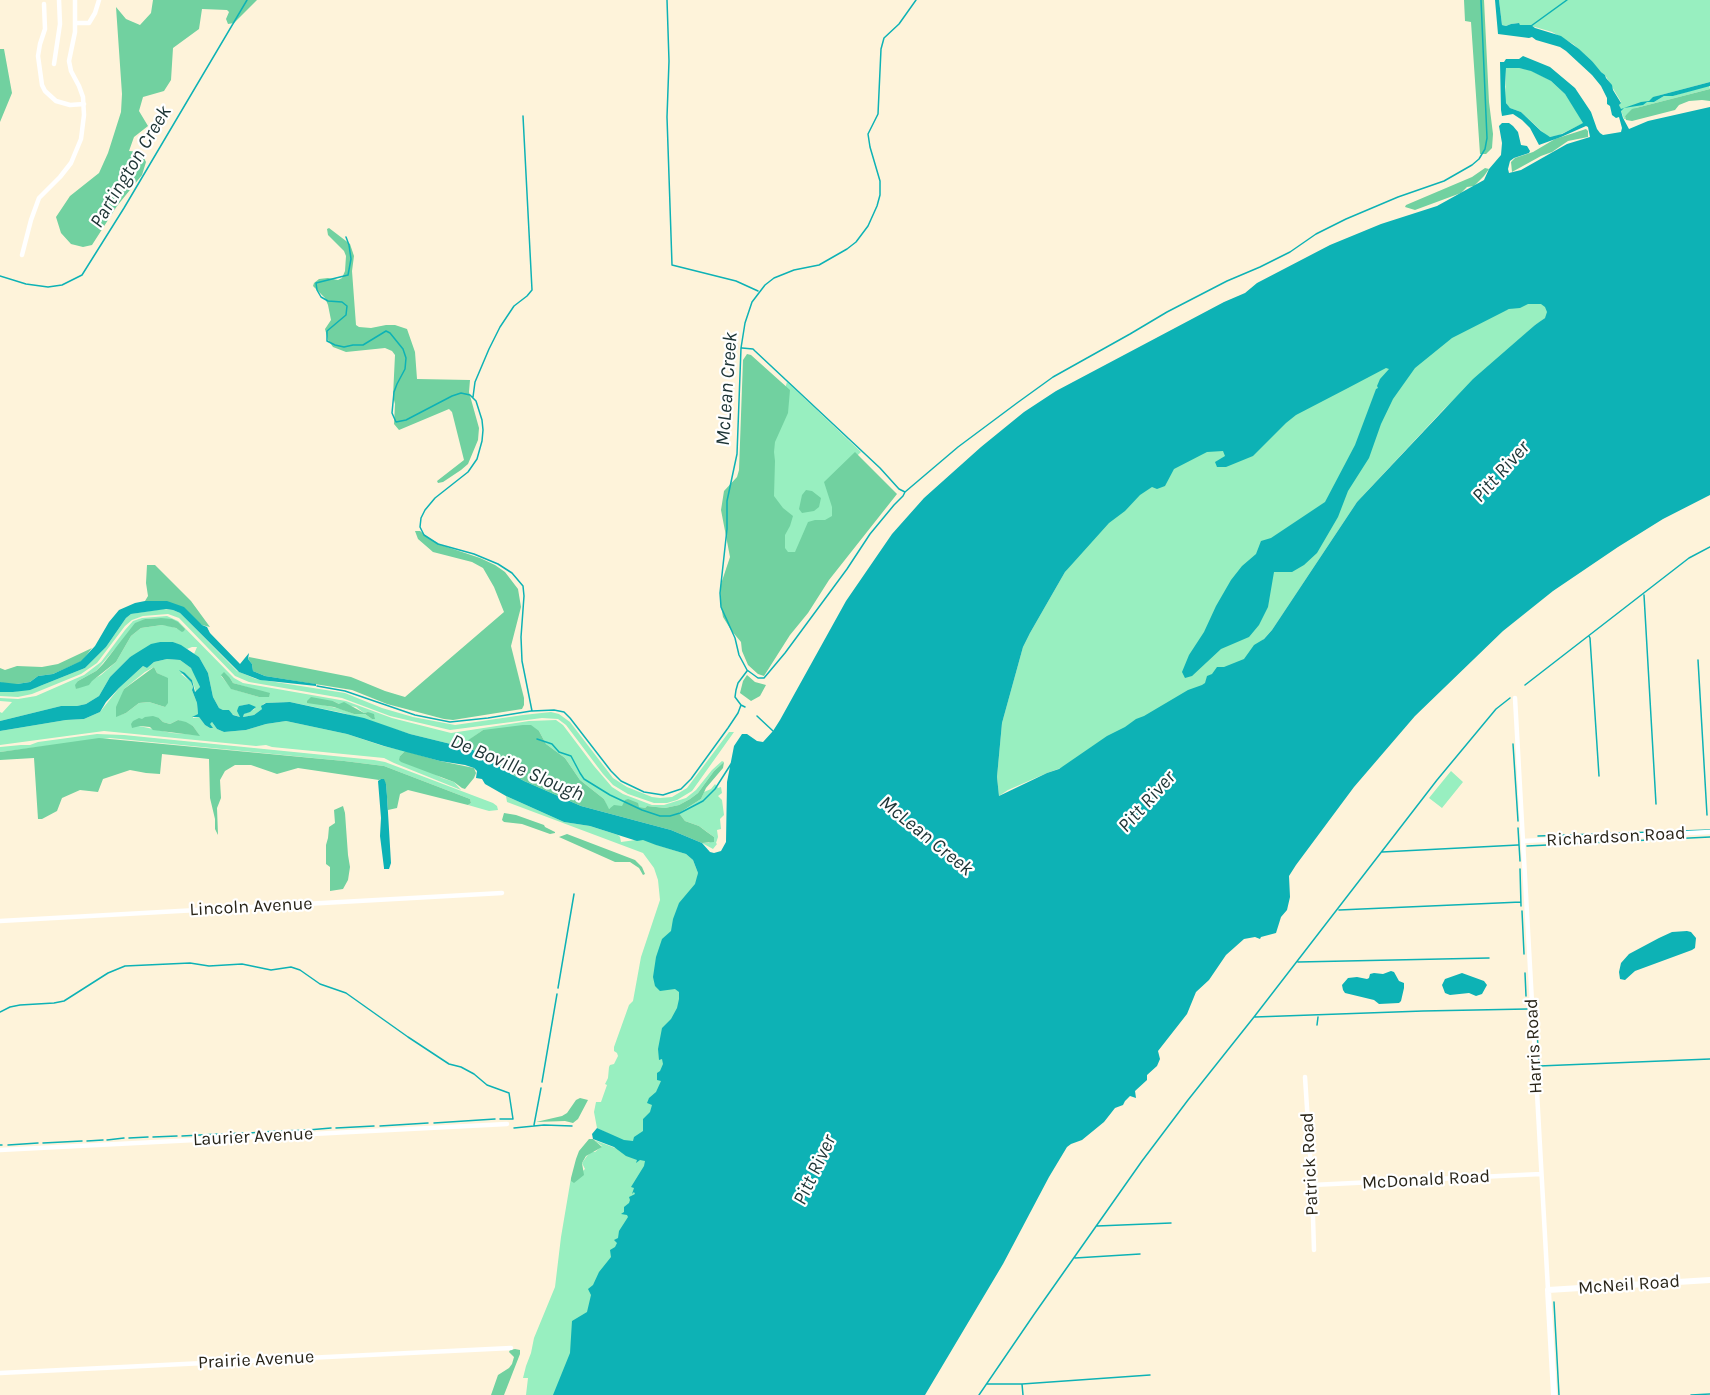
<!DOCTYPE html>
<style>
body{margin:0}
canvas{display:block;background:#fef3da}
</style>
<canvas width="1710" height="1395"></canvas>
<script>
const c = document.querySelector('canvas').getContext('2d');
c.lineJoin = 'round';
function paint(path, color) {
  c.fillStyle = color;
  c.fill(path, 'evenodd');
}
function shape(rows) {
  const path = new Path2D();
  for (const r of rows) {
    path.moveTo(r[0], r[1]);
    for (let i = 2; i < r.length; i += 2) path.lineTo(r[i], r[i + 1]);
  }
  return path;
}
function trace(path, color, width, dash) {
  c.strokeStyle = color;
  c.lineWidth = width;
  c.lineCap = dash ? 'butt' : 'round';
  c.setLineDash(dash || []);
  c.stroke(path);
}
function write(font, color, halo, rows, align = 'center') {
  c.font = font + ' Karla,sans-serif';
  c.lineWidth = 4.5;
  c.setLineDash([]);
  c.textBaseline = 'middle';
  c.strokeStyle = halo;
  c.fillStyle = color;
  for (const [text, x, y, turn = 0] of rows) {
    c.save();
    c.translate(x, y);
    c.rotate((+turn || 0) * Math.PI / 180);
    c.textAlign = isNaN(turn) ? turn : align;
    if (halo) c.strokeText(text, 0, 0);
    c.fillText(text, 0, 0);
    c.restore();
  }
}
paint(shape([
 [1499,0,1710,0,1710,82,1657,96,1649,101,1654,102,1664,96,1673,96,1709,85,1710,89,1636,108,1625,116,1626,119,1624,119,1619,105,1621,102,1605,75,1598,70,1592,61,1573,44,1552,32,1528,25,1520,25,1518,23,1511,24,1506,26,1502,25],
 [1506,68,1519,68,1530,70,1551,81,1565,94,1584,123,1559,135,1550,137,1547,136,1521,112,1510,108,1508,106,1505,101],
 [1577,292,1540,322,1535,325,1444,409,1357,502,1272,630,1170,741,1072,764,1047,773,1008,790,999,796,997,777,1002,723,1023,647,1030,633,1065,572,1116,506,1206,442,1409,345,1523,304],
 [787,382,861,452,834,478,837,514,798,552,790,558,782,547,770,500,773,428],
 [163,609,173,610,180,613,237,671,256,679,345,693,382,708,413,717,455,725,523,715,551,712,559,714,570,722,613,778,627,787,652,797,660,798,672,797,687,788,729,732,734,732,692,791,677,800,667,803,654,803,628,794,613,785,603,774,566,725,558,719,542,718,450,730,390,716,342,698,249,682,235,676,179,618,168,614,143,616,132,620,125,626,97,663,81,674,32,694,18,697,0,696,0,692,13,692,40,686,85,668,106,647,126,618,131,614],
 [167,616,178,621,234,678,243,683,346,701,392,718,451,733,529,721,556,720,563,725,594,766,612,787,623,794,652,805,664,805,686,798,696,790,712,770,722,761,724,762,714,771,698,793,690,799,679,805,665,808,647,806,645,808,623,806,608,809,604,799,580,780,565,758,546,744,539,731,483,730,465,743,471,749,410,734,343,713,290,702,266,703,263,704,262,709,254,715,243,717,244,714,255,709,249,704,240,706,240,717,231,714,229,710,223,710,219,708,213,697,208,673,199,657,194,654,197,647,192,647,187,649,173,642,160,642,130,657,110,677,99,696,86,704,77,706,61,706,0,721,0,712,2,713,12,702,0,701,0,698,18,699,36,696,84,675,101,662,125,630,133,621,142,618],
 [161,618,184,631,170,626,162,625,141,628,131,636,116,662,101,675,76,689,78,681,96,671,113,651,145,619],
 [221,676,230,678,233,683,270,694,259,697,232,689],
 [333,701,339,704,356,707,364,713,368,712,375,717,372,719,365,714,354,714,341,709,323,705],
 [167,659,180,660,191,668,194,672,200,687,196,692,192,680,185,673,181,674,191,682,193,687,192,690,197,703,198,714,193,717,193,718,199,717,205,725,210,728,210,723,212,722,217,729,224,732,246,730,266,724,286,721,347,734,383,746,405,751,400,756,442,778,454,782,461,790,394,763,384,758,272,747,266,745,256,746,104,731,0,745,0,731,66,720,84,719,100,712,119,688,143,666,147,668,154,662],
 [154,667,157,673,163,676,165,707,149,702,139,703,126,713,117,716,124,689,145,672],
 [159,718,163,722,170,724,178,720,193,726,199,735,172,733,139,726],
 [97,734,124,735,374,760,385,762,493,803,497,806,498,810,489,811,468,805,471,803,470,799,384,766,344,761,110,738,0,752,0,747,21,745,30,745,38,742],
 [1451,771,1463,782,1442,808,1429,798],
 [715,784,718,788,721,787,722,793,718,796,722,800,724,815,720,819,721,829,717,830,718,837,716,843,717,844,713,849,702,843,709,843,714,837,699,826,685,821,679,813,701,799,704,792,711,789],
 [506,796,564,822,590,826,618,835,620,837,621,842,643,839,657,845,686,854,693,860,698,873,666,1173,607,1133,597,1128,594,1112,596,1102,601,1102,607,1085,605,1084,608,1078,609,1067,610,1065,614,1064,618,1056,617,1053,614,1051,614,1047,629,1005,633,1001,641,957,660,900,658,880,654,868,643,853,507,802],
 [594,1140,655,1163,608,1395,526,1395,528,1378,523,1378,526,1366,531,1353,534,1338,555,1287,561,1237,571,1178,572,1181,585,1169,582,1163,587,1156,591,1152,595,1152,602,1146]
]), '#98efc0');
paint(shape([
 [153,0,257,0,234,23,228,24,226,19,229,12,227,10,202,9,199,29,173,48,171,80,164,91,143,97,139,111,148,126,134,137,129,151,141,152,146,162,142,175,117,206,92,245,83,247,71,244,61,233,56,217,70,196,99,173,108,153,121,112,122,94,116,7,126,19,140,25,151,13],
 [1464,0,1484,0,1489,102,1493,134,1492,148,1486,154,1480,154,1471,22,1465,21],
 [0,49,4,49,12,93,0,122],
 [1710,89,1710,101,1702,100,1689,101,1679,105,1675,110,1632,121,1626,120,1625,116,1632,109],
 [1586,129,1588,131,1588,137,1568,141,1552,152,1541,156,1512,172,1511,162,1515,158,1533,152,1555,139],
 [1485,168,1489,169,1484,176,1474,186,1467,187,1461,193,1415,210,1405,207,1406,205,1472,177],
 [329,228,350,244,354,256,352,271,356,325,359,327,371,328,386,325,395,325,407,329,415,352,417,379,470,380,469,392,479,428,478,440,468,464,461,470,443,482,438,483,437,481,464,460,452,412,449,409,399,430,394,424,395,404,393,396,395,355,392,351,385,348,346,352,333,347,328,340,325,329,331,320,328,305,325,298,313,286,314,283,319,279,328,278,338,280,342,278,345,271,346,256,344,251,328,235,327,229],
 [747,354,751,355,790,390,788,413,775,442,774,452,775,461,774,496,783,508,793,516,790,526,785,535,785,548,788,552,795,552,808,522,815,520,825,520,832,516,832,507,824,482,855,452,897,494,829,580,808,613,790,635,764,676,758,674,748,665,742,651,741,642,731,630,723,617,721,606,720,587,730,557,721,510,724,491,737,477,739,470,743,360],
 [806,490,812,491,821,498,819,507,814,511,802,513,799,509,802,495],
 [415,531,420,531,429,538,441,545,480,558,495,565,505,572,518,589,521,607,511,646,524,698,524,705,522,709,453,720,444,719,387,704,352,690,265,676,253,671,252,664,248,659,249,657,351,677,385,691,405,697,504,612,494,587,483,568,472,562,433,552,418,539],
 [147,565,155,565,191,601,210,627,202,625,161,601,145,601,148,596,146,583],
 [161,618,172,619,178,622,185,629,184,631,182,632,176,628,162,625,141,628,131,636,116,662,92,681,89,685,76,689,75,685,78,681,96,671,103,664,135,623,145,619],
 [92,648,82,661,53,674,38,676,30,682,17,684,6,684,0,682,0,668,5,670,17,666,42,667,58,664],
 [154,667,157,673,168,678,168,703,165,707,149,702,139,703,126,713,116,717,116,707,124,689],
 [224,672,230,678,233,683,270,693,269,697,259,697,231,689,221,675],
 [747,675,755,682,766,685,760,696,751,701,740,693,743,681],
 [311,697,333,701,339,704,344,702,364,713,368,712,374,714,375,719,372,719,365,714,354,714,334,707,307,703,307,701],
 [153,716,159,718,163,722,170,724,178,720,186,722,193,726,200,736,153,730,150,727,140,726,132,728,131,724,133,721,139,718,142,719,145,717],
 [523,725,531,725,539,731,546,744,565,758,580,780,604,799,609,809,614,805,622,806,625,800,628,799,638,803,639,807,645,808,647,806,665,808,679,805,690,799,698,793,714,771,724,762,723,768,706,788,701,799,679,813,685,821,699,826,707,832,714,837,714,842,702,843,671,830,581,806,524,781,504,770,497,763,471,749,464,743,483,730],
 [99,738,344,761,384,766,470,799,471,803,468,805,408,790,400,794,397,808,388,810,386,784,381,779,379,780,298,768,277,774,251,765,235,765,225,771,220,780,221,798,217,808,218,835,215,829,215,819,210,798,209,759,162,754,160,774,146,773,130,770,103,779,98,792,80,790,62,798,57,811,42,819,38,819,34,758,0,760,0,752],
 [405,751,440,761,474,768,476,773,474,778,465,789,462,788,454,782,401,762,399,760,400,756],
 [343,806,345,813,348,855,350,867,348,880,343,889,330,891,330,867,326,864,326,845,328,838,329,827,335,823,334,810],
 [504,813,516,815,544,825,545,827,555,832,555,833,550,834,522,824,504,822,502,820],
 [567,834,635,860,642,867,645,874,643,875,639,868,630,862,615,862,559,837],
 [580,1098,588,1100,578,1119,573,1123,565,1121,536,1122,562,1116,567,1113,576,1100],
 [589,1139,593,1139,602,1147,586,1156,582,1163,584,1175,574,1183,571,1181,571,1178,576,1159,579,1151],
 [515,1349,520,1350,520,1354,504,1395,491,1395,498,1375,509,1368,512,1364,514,1357,509,1352,510,1350]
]), '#71d1a0');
paint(shape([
 [1495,0,1499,0,1502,25,1506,26,1511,24,1519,23,1520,25,1531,25,1535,28,1561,36,1579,49,1592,61,1601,72,1605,75,1606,78,1612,85,1613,90,1621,103,1619,105,1621,109,1641,102,1649,101,1653,97,1710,82,1710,86,1673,96,1664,96,1654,102,1647,102,1643,105,1624,108,1621,111,1623,118,1629,129,1648,121,1710,107,1710,495,1663,519,1618,547,1553,591,1503,631,1415,716,1354,787,1296,865,1289,876,1290,897,1287,910,1281,917,1276,933,1261,937,1260,939,1255,937,1244,939,1226,955,1209,980,1196,992,1187,1014,1158,1051,1160,1059,1157,1066,1147,1075,1147,1080,1135,1091,1136,1098,1130,1096,1125,1101,1123,1105,1115,1108,1104,1122,1082,1140,1071,1144,1067,1147,1049,1177,1003,1264,925,1395,553,1395,570,1353,572,1321,587,1312,591,1295,588,1289,593,1285,599,1272,611,1257,610,1250,615,1247,617,1243,614,1240,618,1238,619,1231,628,1217,627,1215,621,1214,624,1212,624,1207,629,1203,630,1200,629,1197,635,1194,634,1192,632,1194,634,1188,631,1187,644,1166,645,1161,640,1160,636,1163,637,1160,626,1156,614,1147,593,1139,592,1134,597,1128,624,1140,633,1141,634,1137,643,1131,643,1119,650,1112,652,1105,647,1103,649,1098,656,1092,661,1081,657,1080,657,1073,660,1071,663,1064,662,1059,659,1060,658,1049,662,1028,671,1019,677,1008,679,999,679,992,675,989,660,991,655,986,653,977,656,957,662,939,671,931,673,919,679,903,695,884,698,873,693,860,686,854,656,845,643,840,637,841,590,826,564,822,506,796,485,784,482,779,476,778,477,771,474,768,465,765,440,761,384,746,347,734,286,721,266,724,246,730,224,732,217,729,212,722,210,724,213,728,210,728,205,725,199,717,192,717,198,714,197,703,192,690,193,687,191,682,179,670,185,673,192,680,195,692,200,687,191,668,180,660,167,659,154,662,147,668,143,666,119,688,106,702,100,712,84,719,66,720,0,731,0,721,61,706,77,706,86,704,99,696,110,677,130,657,151,644,160,642,173,642,181,645,199,657,208,673,213,697,219,708,223,710,229,710,233,715,240,717,237,711,238,708,239,706,249,704,256,707,250,712,244,714,243,717,254,715,262,709,261,706,266,703,290,702,364,718,410,734,471,749,487,757,504,770,524,781,581,806,671,830,702,843,710,852,714,853,721,851,726,842,727,782,734,746,742,734,747,734,757,741,763,742,773,731,780,720,846,601,892,534,924,498,981,447,1024,412,1056,391,1224,302,1245,293,1257,283,1330,245,1381,224,1437,206,1484,180,1489,169,1501,155,1502,143,1499,126,1502,123,1509,123,1513,126,1518,132,1521,145,1527,146,1530,151,1529,153,1514,158,1510,161,1508,169,1509,173,1521,170,1567,144,1590,137,1588,127,1586,126,1561,137,1539,145,1530,128,1522,120,1513,114,1502,116,1501,110,1500,62,1504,62,1506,59,1519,59,1523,56,1550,67,1575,88,1591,112,1597,129,1600,133,1603,135,1621,132,1622,128,1619,117,1616,118,1612,115,1610,106,1607,104,1607,98,1601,86,1592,75,1566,51,1560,47,1536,40,1532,37,1529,38,1498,34],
 [1506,68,1519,68,1531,71,1551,81,1565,94,1583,123,1562,134,1550,137,1541,131,1521,112,1510,108,1506,103,1505,87],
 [1528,304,1541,304,1545,307,1547,312,1545,318,1535,325,1473,379,1357,502,1272,630,1264,639,1254,645,1244,659,1224,667,1217,667,1212,674,1207,676,1205,683,1202,685,1188,690,1144,716,1136,719,1125,727,1107,736,1059,769,1047,773,999,796,997,777,1002,723,1023,647,1030,633,1065,572,1109,523,1125,511,1140,495,1152,487,1157,489,1165,486,1174,469,1207,452,1223,451,1225,456,1215,462,1217,467,1226,467,1253,456,1286,423,1296,415,1348,388,1386,368,1389,369,1380,379,1377,386,1378,388,1376,389,1355,445,1325,502,1271,538,1261,541,1256,554,1242,566,1231,580,1216,606,1204,632,1189,655,1182,672,1185,678,1192,676,1221,649,1249,637,1259,625,1268,607,1274,572,1292,572,1304,565,1317,553,1338,517,1348,491,1369,458,1381,424,1393,399,1415,368,1452,338,1509,309,1520,308],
 [145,601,167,601,184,607,202,625,207,627,210,633,240,664,249,653,248,659,252,664,253,671,265,676,316,684,316,686,260,680,239,672,180,613,173,610,166,609,131,614,126,618,106,647,85,668,30,690,13,692,0,692,0,682,17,684,30,682,38,676,53,674,81,661,95,646,109,622,119,610,135,603],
 [381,779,384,779,386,784,387,796,391,863,389,869,384,869,384,868,380,836,381,818,378,781],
 [1687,931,1691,932,1696,938,1695,948,1692,950,1635,971,1625,980,1620,979,1619,972,1621,963,1629,954,1659,938,1672,932],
 [1391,971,1394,972,1399,981,1404,983,1404,988,1401,1001,1399,1003,1379,1004,1374,1000,1345,993,1343,990,1342,985,1348,978,1357,977,1367,979,1369,978,1370,974,1374,973,1383,974],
 [1462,973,1484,981,1487,985,1482,994,1476,996,1469,993,1450,995,1445,993,1442,985,1445,979]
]), '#0db2b5');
trace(shape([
 [667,0,669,61,667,117,672,265,736,281,758,291],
 [916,0,899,24,884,38,881,49,878,114,868,134,870,147,880,181,880,195,877,206,868,226,856,242,847,249,819,265,794,270,774,278,765,285,752,302,745,323,741,348,737,454,727,501,727,529,720,593,721,607,735,638,739,655,747,670,758,678,764,678,785,653,847,569,870,534,894,505,903,496,905,492,958,447,1017,403,1053,377,1130,334,1167,312,1227,281,1260,267,1290,252,1316,234,1346,219,1398,197,1444,181,1472,165,1479,159,1485,149,1487,138,1481,0],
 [1531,26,1567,0],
 [346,237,349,245,351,259,348,275,316,283,317,290,321,297,328,301,342,302,347,306,346,315,327,331,327,341,335,345,344,347,353,345,363,345,386,331,390,333,403,349,406,358,405,369,397,384,394,392,392,413,396,422,406,420,452,396,461,393,470,395,476,401,482,420,483,430,482,441,477,459,468,472,435,498,425,510,421,518,420,527,424,535,438,544,474,554,498,564,512,573,523,586,524,596,521,637,522,661,532,711,554,710,564,712,570,718,611,771,621,781,644,792,663,795,681,789,691,779,728,728,738,713,741,705],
 [0,276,26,284,48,287,62,285,82,275,124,208,247,0],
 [742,348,753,349,755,351,880,468,899,489,905,492],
 [473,397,475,382,489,349,500,327,514,306,527,296,532,290,523,116],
 [1644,595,1656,804],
 [1589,636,1590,638,1599,776],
 [1698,660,1707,815],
 [1525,685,1689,558,1710,547],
 [317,686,345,691,415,715,450,722,488,718,531,711],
 [745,707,741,705,735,697,736,690,738,683,747,671],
 [757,716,773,731],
 [537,739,552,744,559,752,571,756,580,773,584,779,610,795,642,810,660,816,670,816,680,813,703,801,715,789,731,764],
 [1513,744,1518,821],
 [1518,828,1520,861],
 [1538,836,1710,830],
 [1527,846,1710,837],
 [1382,852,1518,845],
 [1520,869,1521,906],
 [1339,910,1521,902],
 [1522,911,1524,954],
 [1298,962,1489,958],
 [1525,973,1526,996],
 [558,988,574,894],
 [0,1012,10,1007,20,1005,54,1003,64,1001,108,973,125,966,190,963,209,966,242,964,271,970,291,967,300,970,320,984,346,993,408,1037,449,1064,461,1067,474,1074,487,1085,509,1093,513,1119,500,1119],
 [1255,1017,1423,1011,1527,1009],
 [1317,1025,1318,1017],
 [1537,1030,1539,1066],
 [1539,1066,1710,1059],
 [542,1082,557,994],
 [434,1123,495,1119],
 [534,1125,541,1088],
 [380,1126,428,1123],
 [336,1128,374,1126],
 [514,1128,544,1125,572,1126],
 [308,1130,331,1128],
 [282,1131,306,1130],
 [249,1133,277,1131],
 [221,1134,245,1133],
 [182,1136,219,1134],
 [153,1137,177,1136],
 [129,1138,148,1137],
 [107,1140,124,1138],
 [87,1141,103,1140],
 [43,1143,82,1141],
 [0,1145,2,1145],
 [8,1145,38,1143],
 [1097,1226,1171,1223],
 [1075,1258,1140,1254],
 [1554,1302,1559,1395],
 [987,1384,1022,1384,1150,1375],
 [1022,1384,1023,1395],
 [979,1395,1035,1313,1142,1161,1188,1100,1254,1017,1437,780,1496,709,1510,698],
 [1691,1395,1710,1394]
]), '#0db2b5', 1.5);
trace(shape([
 [44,4,45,29,40,44,38,56,42,85,45,91,56,101,70,105,84,104],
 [75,23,89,23,95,13,99,0],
 [54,64,60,24,59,0],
 [22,255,31,220,39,198,60,177,71,163,81,139,84,115,83,97,79,86,71,71,69,61,75,32,75,0],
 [1515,698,1548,1290],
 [1523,841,1710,832],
 [0,921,502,893],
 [1305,1077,1312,1185,1314,1250],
 [0,1150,507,1124],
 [1312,1185,1541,1174],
 [0,1373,511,1348]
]), '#fff', 4.5);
trace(shape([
 [1554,1395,1548,1290,1710,1280]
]), '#fff', 6);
write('18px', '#292519', '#fff', [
 ["Richardson Road",1616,837,-3],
 ["Lincoln Avenue",251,907,-3],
 ["Harris Road",1534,1046,-93],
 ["Laurier Avenue",253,1137,-3],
 ["Patrick Road",1310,1164,-93],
 ["McDonald Road",1426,1180,-3],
 ["McNeil Road",1629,1285,-4],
 ["Prairie Avenue",256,1360,-3]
]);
write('italic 20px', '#1d3435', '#fff', [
 ["Partington Creek",131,167,-59],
 ["McLean Creek",727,389,-86],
 ["Pitt River",1501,472,-48],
 ["De Boville Slough",517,768,23],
 ["Pitt River",1147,802,-48],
 ["McLean Creek",926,836,39],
 ["Pitt River",815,1170,-65]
]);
</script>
